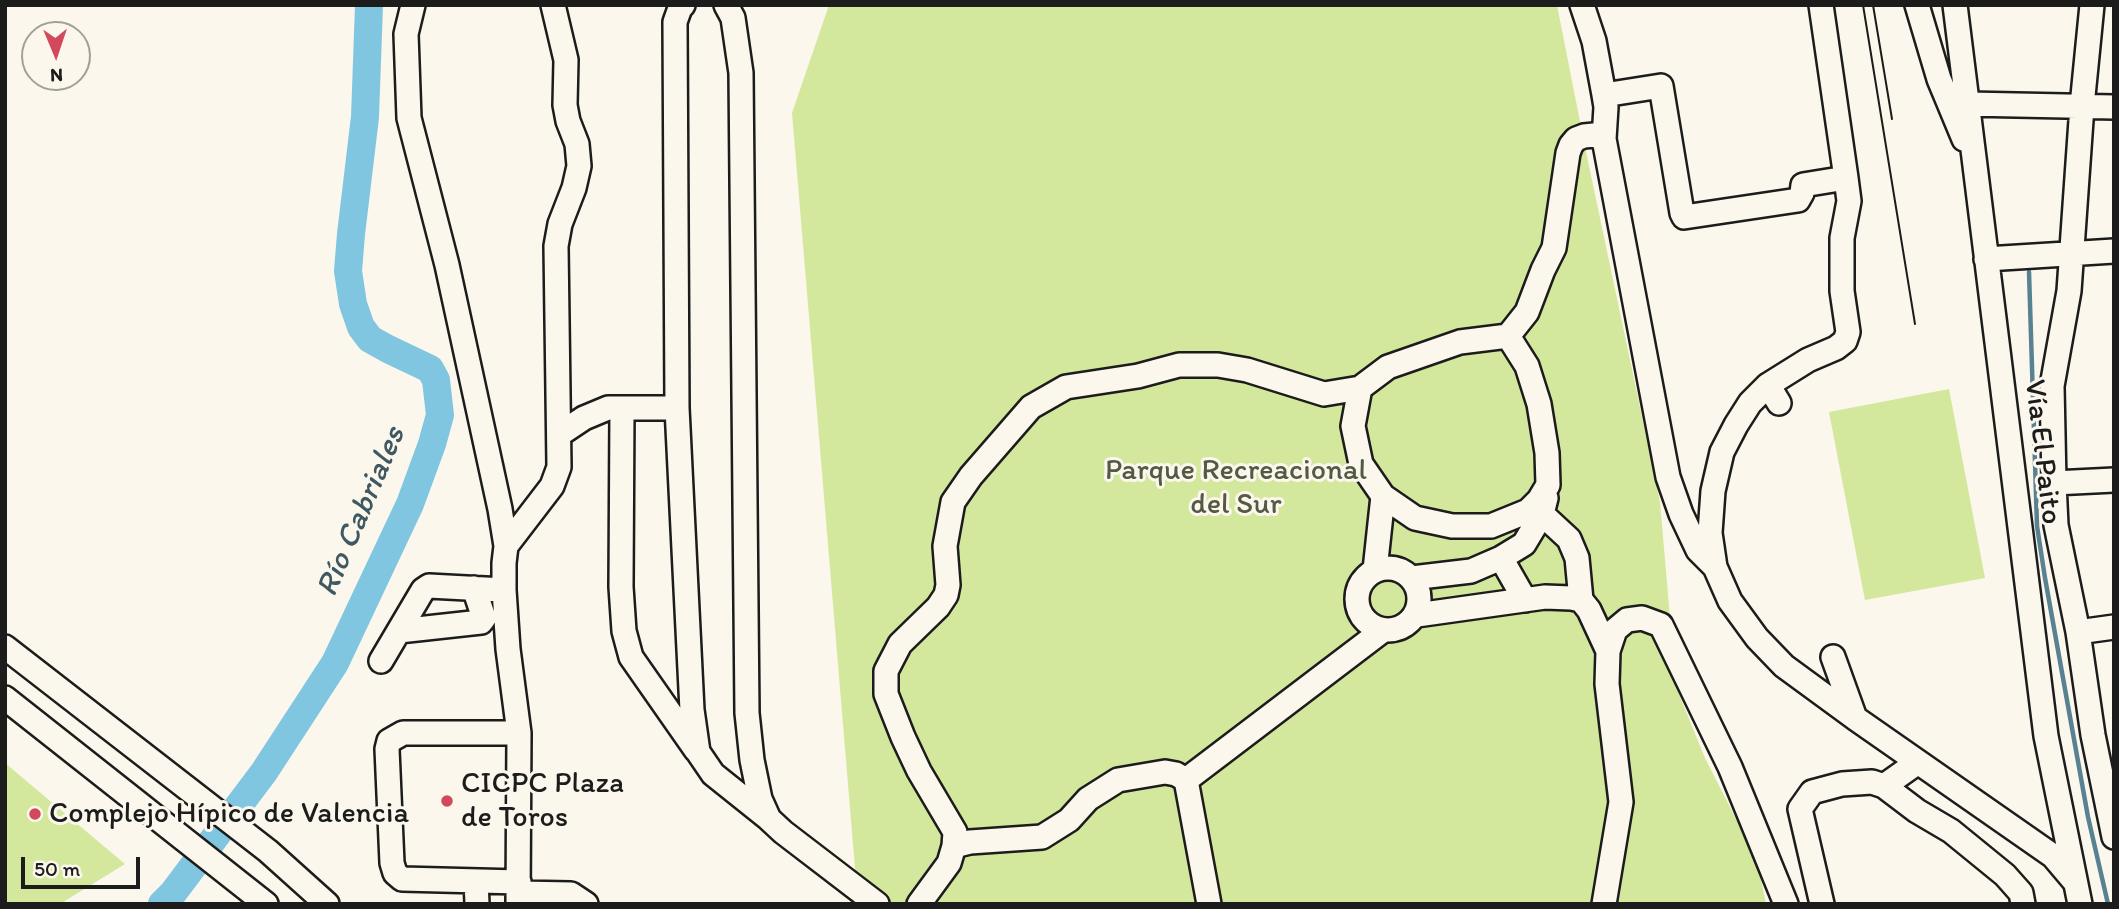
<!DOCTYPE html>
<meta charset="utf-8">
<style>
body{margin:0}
#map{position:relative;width:2119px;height:909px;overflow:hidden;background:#fbf7ec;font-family:Itim,sans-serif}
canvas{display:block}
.frame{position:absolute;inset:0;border:7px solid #1c1c1c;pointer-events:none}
.north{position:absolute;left:21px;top:21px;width:70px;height:70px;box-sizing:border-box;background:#fbf7ec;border:2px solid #a29f99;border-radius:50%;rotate:178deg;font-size:19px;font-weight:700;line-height:28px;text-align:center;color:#1c1c1c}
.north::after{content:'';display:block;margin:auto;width:24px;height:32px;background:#d1495b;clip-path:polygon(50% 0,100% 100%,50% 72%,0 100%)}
.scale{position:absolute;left:21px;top:857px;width:119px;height:32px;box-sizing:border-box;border:4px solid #1c1c1c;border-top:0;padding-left:9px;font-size:21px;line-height:24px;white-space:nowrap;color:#1c1c1c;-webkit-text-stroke:5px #fbf7ec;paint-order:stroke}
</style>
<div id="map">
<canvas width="2119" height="909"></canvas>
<div class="frame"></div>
<div class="north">N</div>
<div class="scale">50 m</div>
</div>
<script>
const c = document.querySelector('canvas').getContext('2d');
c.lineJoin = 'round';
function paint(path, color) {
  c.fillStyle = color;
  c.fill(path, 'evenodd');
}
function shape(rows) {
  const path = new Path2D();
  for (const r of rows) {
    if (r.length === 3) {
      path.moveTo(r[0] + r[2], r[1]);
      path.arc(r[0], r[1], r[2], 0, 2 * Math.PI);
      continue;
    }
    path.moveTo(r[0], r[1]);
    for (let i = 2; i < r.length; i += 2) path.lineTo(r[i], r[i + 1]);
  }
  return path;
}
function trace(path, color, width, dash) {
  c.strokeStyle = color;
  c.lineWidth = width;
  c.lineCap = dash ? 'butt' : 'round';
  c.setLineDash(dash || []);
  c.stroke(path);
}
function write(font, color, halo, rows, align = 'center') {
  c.font = font + ' Itim,sans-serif';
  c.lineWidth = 6;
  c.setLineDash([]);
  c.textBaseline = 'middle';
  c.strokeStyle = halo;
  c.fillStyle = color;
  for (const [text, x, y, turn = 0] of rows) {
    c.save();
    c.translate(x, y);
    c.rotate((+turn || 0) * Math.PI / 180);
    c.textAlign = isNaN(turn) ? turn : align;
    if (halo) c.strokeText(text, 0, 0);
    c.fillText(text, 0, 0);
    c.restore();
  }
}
paint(shape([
 [829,5,1557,5,1585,147,1660,502,1676,687,1705,758,1757,860,1766,904,858,904,792,113],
 [1949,389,1985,578,1865,600,1829,412],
 [5,763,125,864,60,904,5,904]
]), '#d3e89d');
trace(shape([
 [2029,272,2037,526,2045,578,2088,817,2108,904]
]), '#588292', 4.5);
trace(shape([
 [162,904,173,893,264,772,335,663,410,504,432,444,440,415,436,380,430,369,388,349,370,339,361,327,353,304,348,271,351,234,365,117,369,5]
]), '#80c6e1', 28);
const minor = shape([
 [413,5,406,34,409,118,447,265,500,509,506,546,504,563,504,590,508,649,519,733,518,904],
 [726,5,733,18,741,73,747,713,752,760,760,799,769,819,783,832,877,904],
 [1582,5,1594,41,1604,95,1606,107,1604,139,1668,477,1681,514,1698,550,1715,567,1730,601,1757,638,1784,666,1855,718,2053,856,2075,882],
 [1821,5,1846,178],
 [1917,5,1939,79,1964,139],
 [1955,5,2046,736,2080,904],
 [2092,5,2082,106,2069,291,2052,386,2054,483,2056,525,2078,632,2093,735,2114,837],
 [1604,95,1661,86,1682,213,1684,217,1798,200,1802,193,1803,185,1846,178,1849,201,1842,238,1842,291,1848,332,1845,341,1836,348,1808,360,1768,385,1750,403,1736,425,1722,452,1713,491,1710,533,1715,567],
 [1968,104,2114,107],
 [1986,259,2114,251],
 [1768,385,1779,403],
 [1360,388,1353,426,1361,464,1383,496,1415,518,1452,526,1491,526,1528,511,1539,500,1548,485,1547,453,1539,404,1527,366,1508,336],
 [622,408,621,587,624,631,631,657,696,750],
 [677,408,692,710,698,752,713,774,768,818],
 [560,434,584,418,608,408,677,408,675,22,680,8,683,5],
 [2054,483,2114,480],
 [1542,514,1569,539,1577,558,1581,600],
 [506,546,552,486,559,467,556,246,560,224,574,188,579,166,577,144,568,121,565,105,566,60,553,5],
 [1501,558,1525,600],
 [1388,599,31],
 [1375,570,1383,496],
 [1412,578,1471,571,1501,558,1524,544,1542,514,1546,498],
 [1417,615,1545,597,1571,598,1581,600,1589,610,1608,651],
 [399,631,481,622,484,618,474,588],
 [2078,632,2114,627],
 [5,647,268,851,327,904],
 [1833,657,1855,718],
 [381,661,423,590,429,586,504,590],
 [5,698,266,904],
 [519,733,403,733,389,741,387,749,392,863,395,873,402,879,519,882],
 [1186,780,1382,631],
 [1884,786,1918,762],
 [954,846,970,842,1042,837,1069,820,1088,799,1118,780,1165,772,1176,774,1186,780,1209,904],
 [476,881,477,904],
 [519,893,571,894,586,904],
 [919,904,949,863,954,846,955,832,919,771,903,737,886,694,886,671,900,644,938,607,946,595,948,585,945,546,953,502,971,476,1031,407,1066,387,1138,376,1179,365,1218,365,1247,370,1324,394,1360,388,1388,367,1460,342,1508,336,1527,312,1543,270,1554,248,1568,153,1571,145,1576,139,1584,136,1594,135,1604,139],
 [1604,904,1621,802,1607,684,1608,651,1615,630,1627,620,1642,618,1661,625,1730,767,1786,904],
 [1822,904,1800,809,1812,792,1842,784,1872,782,1884,786,1917,811,1951,831,2005,875,2021,893,2023,904]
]);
trace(minor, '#1c1c1c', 28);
trace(minor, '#fbf7ec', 23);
trace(shape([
 [1863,5,1915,324],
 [1873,5,1892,119]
]), '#1c1c1c', 2);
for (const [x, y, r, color] of [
 [447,801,7,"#d1495b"],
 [35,814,7,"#d1495b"]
]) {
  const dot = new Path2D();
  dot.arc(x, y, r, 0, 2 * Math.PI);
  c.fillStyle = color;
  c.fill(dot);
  trace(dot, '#fbf7ec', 2.5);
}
write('30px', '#1c1c1c', '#fbf7ec', [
 ["Vía El Paito",2042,452,83]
]);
write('30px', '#535943', '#fbf7ec', [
 ["Parque Recreacional",1236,471],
 ["del Sur",1236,505]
]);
write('30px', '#1c1c1c', '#fbf7ec', [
 ["CICPC Plaza",461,784],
 ["de Toros",461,818],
 ["Complejo Hípico de Valencia",49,814]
], 'left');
write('italic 32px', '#3f5861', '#fbf7ec', [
 ["Río Cabriales",362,512,-67]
]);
</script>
